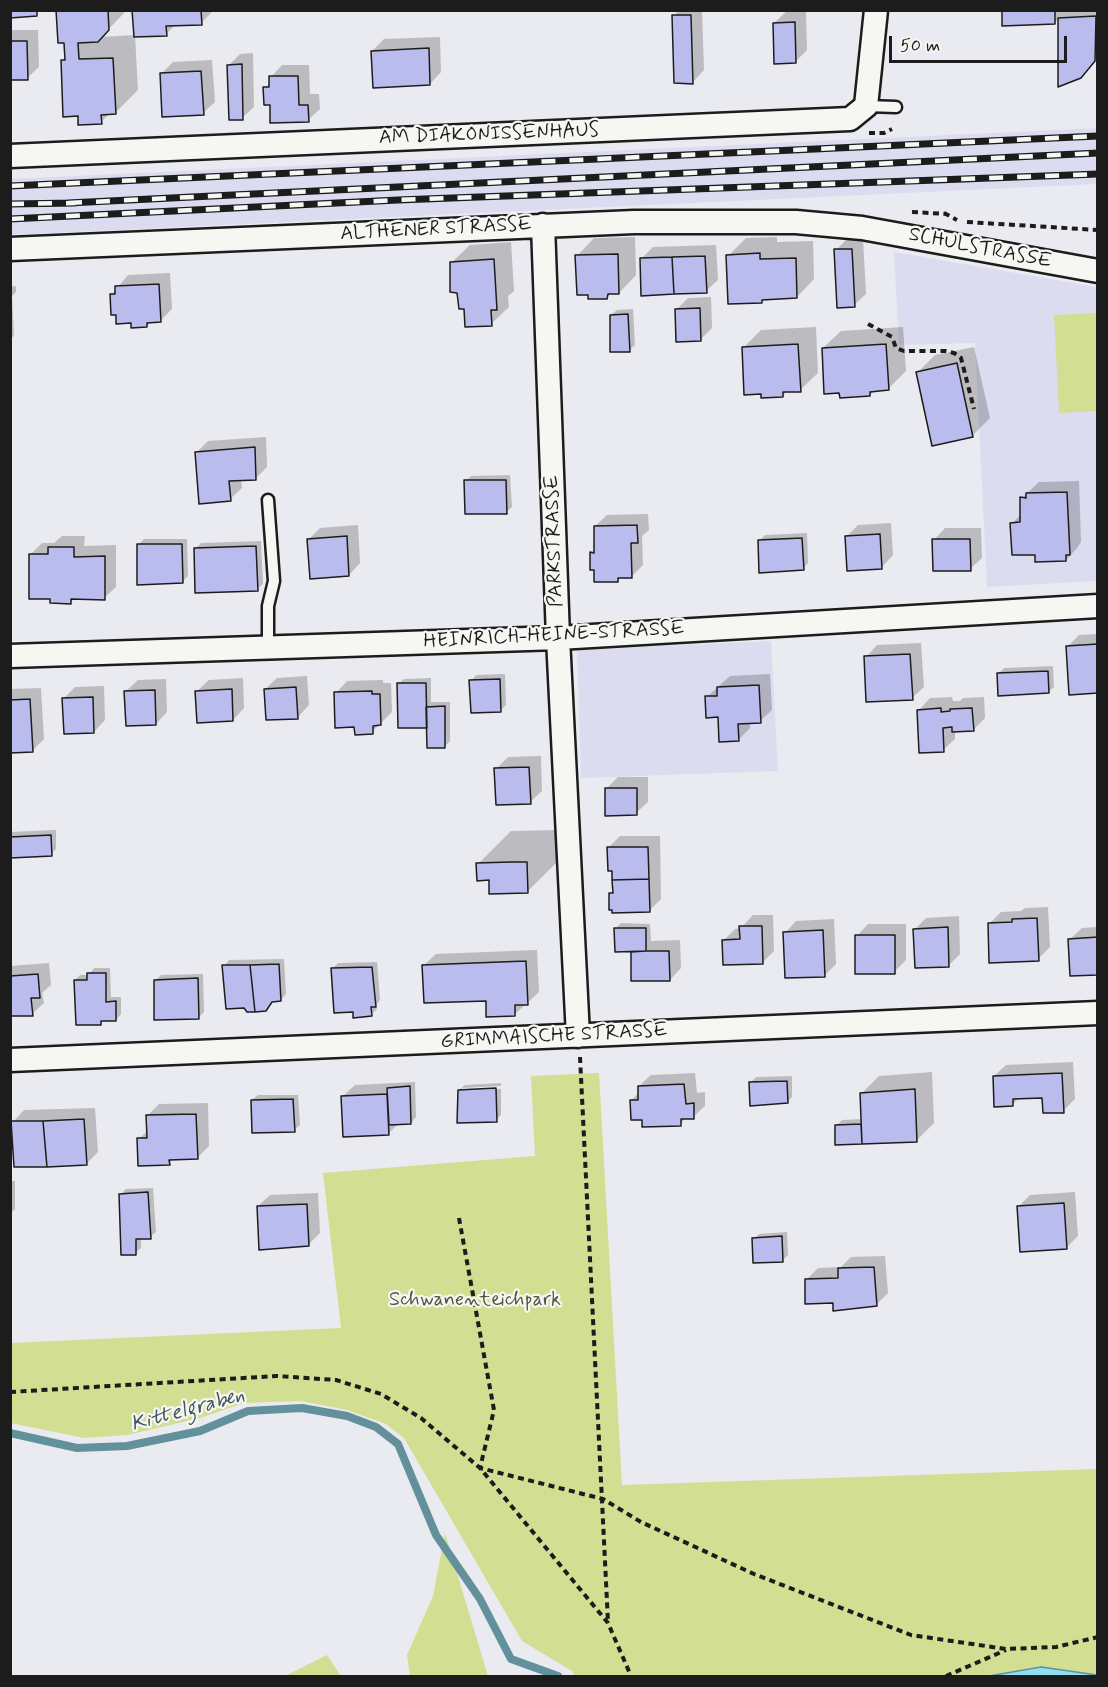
<!DOCTYPE html>
<style>
body{margin:0}
#map{position:relative;width:1108px;height:1687px;overflow:hidden;background:#eaeaf1;font-family:Mynerve,sans-serif}
canvas{display:block}
.frame{position:absolute;inset:0;border:12px solid #1c1c1c;pointer-events:none}
.scale{position:absolute;left:889px;top:36px;width:178px;height:27px;box-sizing:border-box;border:3px solid #1c1c1c;border-top:0;padding-left:8px;font-size:18px;line-height:21px;white-space:nowrap;color:#1c1c1c;-webkit-text-stroke:4px #f6f6f2;paint-order:stroke}
</style>
<div id="map">
<canvas width="1108" height="1687"></canvas>
<div class="frame"></div>
<div class="scale">50 m</div>
</div>
<script>
const c = document.querySelector('canvas').getContext('2d');
c.lineJoin = 'round';
function paint(path, color) {
  c.fillStyle = color;
  c.fill(path, 'evenodd');
}
function shape(rows) {
  const path = new Path2D();
  for (const r of rows) {
    path.moveTo(r[0], r[1]);
    for (let i = 2; i < r.length; i += 2) path.lineTo(r[i], r[i + 1]);
  }
  return path;
}
function trace(path, color, width, dash) {
  c.strokeStyle = color;
  c.lineWidth = width;
  c.lineCap = dash ? 'butt' : 'round';
  c.setLineDash(dash || []);
  c.stroke(path);
}
function write(font, color, halo, rows, align = 'center') {
  c.font = font + ' Mynerve,sans-serif';
  c.lineWidth = 4.5;
  c.setLineDash([]);
  c.textBaseline = 'middle';
  c.strokeStyle = halo;
  c.fillStyle = color;
  for (const [text, x, y, turn = 0] of rows) {
    c.save();
    c.translate(x, y);
    c.rotate((+turn || 0) * Math.PI / 180);
    c.textAlign = isNaN(turn) ? turn : align;
    if (halo) c.strokeText(text, 0, 0);
    c.fillText(text, 0, 0);
    c.restore();
  }
}
paint(shape([
 [1098,128,1097,184,11,235,11,179],
 [894,252,1097,287,1097,581,987,587,975,343,899,345],
 [771,641,778,771,581,778,577,650]
]), '#dcdcf0');
paint(shape([
 [1097,313,1097,411,1059,413,1054,315],
 [599,1073,622,1485,1097,1469,1097,1676,575,1676,572,1671,522,1641,404,1438,386,1424,347,1410,301,1401,244,1403,200,1418,127,1435,84,1438,11,1423,10,1343,341,1328,323,1173,535,1156,531,1076],
 [445,1533,488,1676,410,1676,407,1655,433,1596],
 [327,1655,341,1676,285,1676]
]), '#d2de91');
const water = shape([
 [1041,1667,1097,1675,1097,1676,989,1676,1041,1667]
]);
paint(water, '#91dff1');
trace(water, '#62919c', 1.5);
paint(shape([
 [58,10,127,10,101,37,135,35,138,90,115,113,110,113,101,122,79,114,62,61,66,57,66,41],
 [134,10,213,10,213,11,201,23,176,24,166,34],
 [679,10,702,10,704,70,693,82,674,16],
 [1004,10,1098,10,1098,59,1080,77,1060,85,1059,18,1055,22],
 [806,11,807,50,795,62,774,23,786,12],
 [10,30,38,30,39,67,27,78,10,79],
 [440,37,441,72,430,84,372,51,384,39],
 [253,53,254,107,242,118,229,65,240,54],
 [212,60,215,102,203,113,161,74,173,62],
 [282,65,309,65,310,94,319,94,320,109,308,120,271,103,265,88,271,82,271,77],
 [635,237,636,275,619,293,611,293,607,297,577,256,594,238],
 [777,237,777,242,813,241,814,279,797,297,765,298,761,302,728,256,746,238],
 [848,238,863,238,866,294,854,305,836,250],
 [511,242,514,291,508,296,509,307,491,324,452,262,470,245],
 [716,245,718,280,706,291,641,259,653,247],
 [170,273,172,309,160,321,151,321,147,326,132,322,117,313,111,295,128,275],
 [16,286,16,292,12,296,14,336,10,339,10,287],
 [711,297,712,328,700,340,677,309,688,298],
 [633,309,635,345,629,350,611,315,617,310],
 [816,327,818,373,800,390,787,391,783,396,744,347,761,330],
 [903,327,906,371,888,389,875,390,870,395,823,348,841,331],
 [974,347,990,418,973,435,917,373,935,355],
 [266,437,267,467,256,478,241,479,242,488,230,499,196,453,208,441],
 [510,475,512,507,506,512,466,481,471,476],
 [1079,481,1081,542,1077,548,1066,560,1037,553,1012,524,1021,514,1021,499,1039,482],
 [648,514,649,530,642,536,643,565,632,576,621,576,617,581,595,568,591,553,595,549,595,526,607,515],
 [891,523,893,555,882,567,846,537,858,525],
 [358,525,360,563,349,575,308,540,320,528],
 [945,528,981,528,982,558,970,569,934,540],
 [807,533,808,563,803,569,759,541,765,535],
 [62,536,85,536,84,546,116,545,116,587,104,598,75,598,71,602,30,555,42,543,54,543],
 [144,539,187,539,188,576,182,582,138,545],
 [261,541,263,584,257,589,195,549,201,543],
 [1098,634,1098,691,1068,646,1079,635],
 [921,643,924,687,912,698,866,657,877,645],
 [1053,666,1054,687,1048,692,999,673,1004,668],
 [505,674,506,705,500,711,471,681,476,675],
 [770,674,772,710,760,721,750,722,750,728,738,740,707,697,730,676],
 [307,676,309,705,298,717,265,689,277,678],
 [243,678,244,708,233,720,197,691,209,680],
 [431,678,431,702,450,702,450,741,445,746,398,684,404,679],
 [166,679,167,712,156,724,126,691,138,680],
 [383,680,383,683,391,683,392,712,372,732,356,726,336,693,347,681],
 [104,686,105,720,94,732,64,698,75,687],
 [41,688,44,739,32,751,10,752,10,689],
 [952,697,953,701,960,701,963,698,984,697,985,718,973,730,955,730,955,739,943,750,919,710,930,698],
 [541,756,542,791,530,802,496,769,508,757],
 [618,777,648,777,648,802,636,813,606,789],
 [56,830,56,849,51,854,10,856,10,832],
 [559,830,560,859,527,892,490,879,478,864,511,831],
 [620,836,660,836,661,899,649,911,611,893,614,890,613,870,608,848],
 [1048,907,1050,947,1038,959,989,924,1001,912,1021,911,1025,908],
 [753,915,773,915,774,951,762,963,724,940,735,929,741,928],
 [959,916,960,954,948,966,915,929,926,918],
 [834,919,836,964,824,976,785,933,796,921],
 [621,923,650,924,651,941,680,940,681,968,670,980,632,952,634,950,615,929],
 [868,924,906,924,906,960,894,972,857,936],
 [1098,927,1098,973,1070,939,1082,928],
 [537,950,539,992,515,1014,424,965,436,954],
 [284,959,286,994,281,1000,273,1000,265,1010,224,966,229,960],
 [377,962,380,1000,376,1005,377,1009,371,1015,354,1011,333,968,338,963],
 [49,963,51,985,42,993,44,1003,32,1014,10,1012,10,966],
 [94,968,110,968,111,997,121,997,121,1014,116,1020,104,1020,100,1023,75,980,80,975,89,975],
 [203,974,204,1012,198,1018,155,981,161,975],
 [1073,1062,1075,1099,1063,1111,1044,1096,1020,1097,1012,1105,994,1076,1006,1065],
 [932,1072,934,1123,916,1141,836,1144,836,1126,842,1120,863,1119,862,1093,879,1076],
 [695,1073,697,1093,705,1092,705,1106,693,1117,687,1117,680,1124,644,1119,631,1101,639,1092,639,1086,651,1075],
 [792,1076,792,1097,787,1102,751,1082,756,1077],
 [415,1082,416,1117,411,1123,399,1123,389,1133,343,1096,355,1085],
 [501,1083,501,1086,462,1088,462,1091,501,1089,501,1115,496,1120,459,1090,465,1085],
 [258,1095,298,1095,300,1125,294,1130,252,1100],
 [208,1103,209,1146,197,1158,174,1158,169,1163,139,1139,148,1130,147,1116,159,1104],
 [95,1108,98,1152,86,1164,13,1122,24,1110],
 [10,1181,15,1181,15,1209,10,1214],
 [153,1188,156,1232,150,1237,141,1237,141,1248,135,1253,120,1195,126,1189],
 [1075,1192,1078,1236,1066,1248,1018,1207,1030,1195],
 [318,1193,320,1233,308,1245,258,1206,270,1195],
 [787,1232,788,1255,783,1260,754,1239,759,1234],
 [885,1256,888,1293,876,1305,834,1301,807,1279,818,1268,841,1267,851,1257]
]), '#0003');
trace(shape([
 [10,1433,77,1448,127,1446,200,1431,248,1411,302,1408,347,1416,376,1427,398,1444,436,1535,480,1599,511,1659,558,1676]
]), '#62919c', 8);
const building = shape([
 [10,10,37,10,37,16,10,18,10,10],
 [56,10,108,10,109,30,98,42,78,43,79,59,113,58,116,114,101,115,102,124,78,125,78,116,63,117,61,60,65,60,64,43,58,43,56,10],
 [132,10,201,10,202,25,166,26,167,36,134,37,132,10],
 [1002,10,1055,10,1055,24,1002,26,1002,10],
 [672,15,691,15,693,84,674,83,672,15],
 [1096,16,1095,61,1081,78,1058,87,1058,18,1096,16],
 [795,22,796,63,774,64,773,23,795,22],
 [10,41,27,41,28,80,10,80,10,41],
 [429,48,430,85,373,88,371,51,429,48],
 [242,64,243,120,229,120,227,65,242,64],
 [201,71,204,115,162,117,160,73,201,71],
 [269,76,298,76,299,105,308,105,309,122,270,123,270,105,264,105,263,87,269,87,269,76],
 [834,249,852,249,855,307,837,308,834,249],
 [760,253,760,259,796,258,797,298,762,300,762,303,728,304,726,255,760,253],
 [618,254,619,294,608,294,607,299,588,299,588,295,577,295,575,255,618,254],
 [705,256,707,293,674,294,672,257,705,256],
 [672,257,674,294,641,296,640,258,672,257],
 [494,259,497,310,491,310,492,326,465,327,464,309,459,309,457,293,450,292,450,262,494,259],
 [159,284,161,322,147,323,147,327,131,328,131,323,116,324,116,315,111,315,110,294,115,294,115,286,159,284],
 [700,308,701,341,676,342,675,309,700,308],
 [628,314,630,352,610,352,610,315,628,314],
 [798,344,801,392,783,392,783,397,761,398,761,394,744,395,742,347,798,344],
 [886,344,889,390,870,392,870,396,840,398,839,393,824,394,822,348,886,344],
 [957,363,973,437,932,446,916,372,957,363],
 [255,447,256,480,229,481,231,501,199,504,195,452,255,447],
 [464,480,506,480,507,514,465,514,464,480],
 [1067,492,1070,555,1066,555,1066,561,1035,562,1035,555,1012,555,1010,523,1020,522,1020,497,1026,498,1026,493,1067,492],
 [637,525,638,543,631,543,632,578,618,578,618,582,594,582,594,570,590,570,590,552,594,553,594,526,637,525],
 [880,534,882,569,847,571,845,536,880,534],
 [347,536,349,576,310,579,307,539,347,536],
 [802,538,804,570,759,573,758,540,802,538],
 [932,539,970,539,971,571,933,571,932,539],
 [137,544,182,544,183,583,137,585,137,544],
 [256,546,258,591,195,593,194,548,256,546],
 [48,547,74,547,74,557,105,556,105,600,71,599,71,604,50,603,50,599,29,599,29,554,48,554,48,547],
 [1098,644,1098,693,1069,695,1066,646,1098,644],
 [910,654,913,700,866,702,864,656,910,654],
 [1048,671,1049,693,998,696,997,673,1048,671],
 [500,679,501,712,471,713,469,680,500,679],
 [397,683,426,683,427,728,398,728,397,683],
 [759,685,761,723,738,724,739,741,719,742,718,717,706,718,705,696,717,696,717,687,759,685],
 [296,687,298,719,266,720,264,689,296,687],
 [232,689,233,721,197,723,195,691,232,689],
 [155,690,156,725,126,726,124,691,155,690],
 [372,691,372,694,380,694,381,725,373,726,373,734,355,735,354,727,335,728,334,692,372,691],
 [93,697,94,733,64,734,62,698,93,697],
 [30,699,33,752,10,753,10,700,30,699],
 [445,706,445,748,427,748,426,707,445,706],
 [941,708,941,712,950,711,950,709,972,708,974,731,952,732,952,727,943,728,944,752,919,753,917,710,941,708],
 [529,767,531,804,496,805,494,768,529,767],
 [605,788,637,788,637,815,605,816,605,788],
 [51,835,52,856,10,858,10,837,51,835],
 [607,847,648,847,649,879,612,880,612,871,608,871,607,847],
 [511,862,527,862,528,893,489,894,489,880,477,881,476,863,511,862],
 [649,879,650,912,612,913,612,910,609,910,609,893,613,893,612,880,649,879],
 [1037,918,1039,961,989,963,988,923,1012,922,1012,919,1037,918],
 [739,926,762,926,763,964,723,965,722,940,740,939,739,926],
 [948,927,949,967,915,968,913,929,948,927],
 [614,928,646,928,646,951,615,952,614,928],
 [823,930,825,977,785,978,783,932,823,930],
 [855,935,895,935,895,974,855,974,855,935],
 [1098,937,1098,975,1070,976,1068,939,1098,937],
 [646,951,669,951,670,981,631,981,631,952,646,951],
 [526,961,528,1005,515,1005,515,1016,486,1017,486,1001,424,1003,422,965,526,961],
 [279,964,281,1001,272,1002,266,1011,255,1012,250,965,279,964],
 [222,965,250,965,255,1012,247,1012,244,1008,226,1009,222,965],
 [372,967,376,1007,371,1007,372,1016,353,1018,353,1012,334,1013,331,968,372,967],
 [87,973,106,973,106,1002,116,1001,116,1021,101,1021,101,1025,76,1025,74,980,87,980,87,973],
 [38,974,40,998,31,998,33,1016,11,1016,10,976,38,974],
 [198,978,199,1019,154,1020,154,980,198,978],
 [1062,1073,1064,1113,1043,1113,1042,1098,1013,1099,1013,1106,994,1107,993,1076,1062,1073],
 [787,1081,788,1103,750,1106,749,1082,787,1081],
 [684,1084,686,1104,694,1103,694,1119,681,1119,681,1126,642,1127,642,1120,631,1120,630,1100,638,1100,638,1086,684,1084],
 [410,1086,411,1124,389,1125,387,1088,410,1086],
 [496,1088,497,1122,457,1123,458,1090,496,1088],
 [915,1089,917,1142,862,1144,860,1093,915,1089],
 [387,1094,389,1135,343,1137,341,1096,387,1094],
 [293,1099,295,1132,252,1133,251,1100,293,1099],
 [196,1114,198,1159,169,1160,170,1165,138,1166,137,1138,147,1138,146,1115,196,1114],
 [84,1119,87,1165,47,1167,43,1121,84,1119],
 [11,1121,43,1121,47,1167,14,1167,11,1121],
 [861,1124,862,1144,835,1145,835,1125,861,1124],
 [148,1192,151,1239,136,1239,136,1255,121,1255,119,1194,148,1192],
 [1064,1203,1067,1249,1020,1252,1017,1206,1064,1203],
 [307,1204,309,1246,259,1250,257,1206,307,1204],
 [782,1236,783,1262,753,1263,752,1238,782,1236],
 [874,1267,877,1306,833,1311,833,1303,805,1304,805,1279,838,1278,838,1268,874,1267]
]);
paint(building, '#babcee');
trace(building, '#1c1c1c', 1.5);
const lane = shape([
 [866,106,896,107],
 [268,500,274,581,268,606,268,647]
]);
const street = shape([
 [10,156,850,119,866,106,876,10],
 [543,225,558,638,578,1036],
 [10,249,634,222,796,222,862,228,1098,271],
 [10,656,558,638,1098,606],
 [10,1060,1098,1013]
]);
trace(lane, '#1c1c1c', 15);
trace(street, '#1c1c1c', 27);
trace(shape([
 [869,133,884,133,892,129],
 [912,212,946,214],
 [944,213,957,220],
 [967,222,1098,230],
 [868,324,892,337,896,348,904,351,945,351,954,353,961,358,974,409],
 [580,1057,608,1622],
 [459,1218,494,1410,480,1468,603,1499,641,1522,754,1574,911,1635,1006,1649,1056,1647,1098,1637],
 [10,1392,277,1376,336,1380,381,1394,421,1418,480,1468,608,1623,631,1676],
 [946,1676,1006,1650]
]), '#1c1c1c', 4, [6, 4.5]);
trace(lane, '#f6f6f2', 10);
trace(street, '#f6f6f2', 22);
const rail = shape([
 [10,186,1098,136],
 [68,203,1098,153],
 [10,204,76,203],
 [10,219,398,200,1098,174]
]);
trace(rail, '#1c1c1c', 7);
trace(rail, '#f6f6f2', 4.5, [14]);
write('20px', '#1c1c1c', '#f6f6f2', [
 ["AM DIAKONISSENHAUS",489,135,-2],
 ["ALTHENER STRASSE",436,230,-3],
 ["SCHULSTRASSE",980,249,11],
 ["PARKSTRASSE",555,541,-92],
 ["HEINRICH-HEINE-STRASSE",554,636,-3],
 ["GRIMMAISCHE STRASSE",554,1037,-3]
]);
write('20px', '#53563f', '#f6f6f2', [
 ["Schwanenteichpark",475,1301]
]);
write('italic 21px', '#3f565c', '#f6f6f2', [
 ["Kittelgraben",188,1411,-15]
]);
</script>
